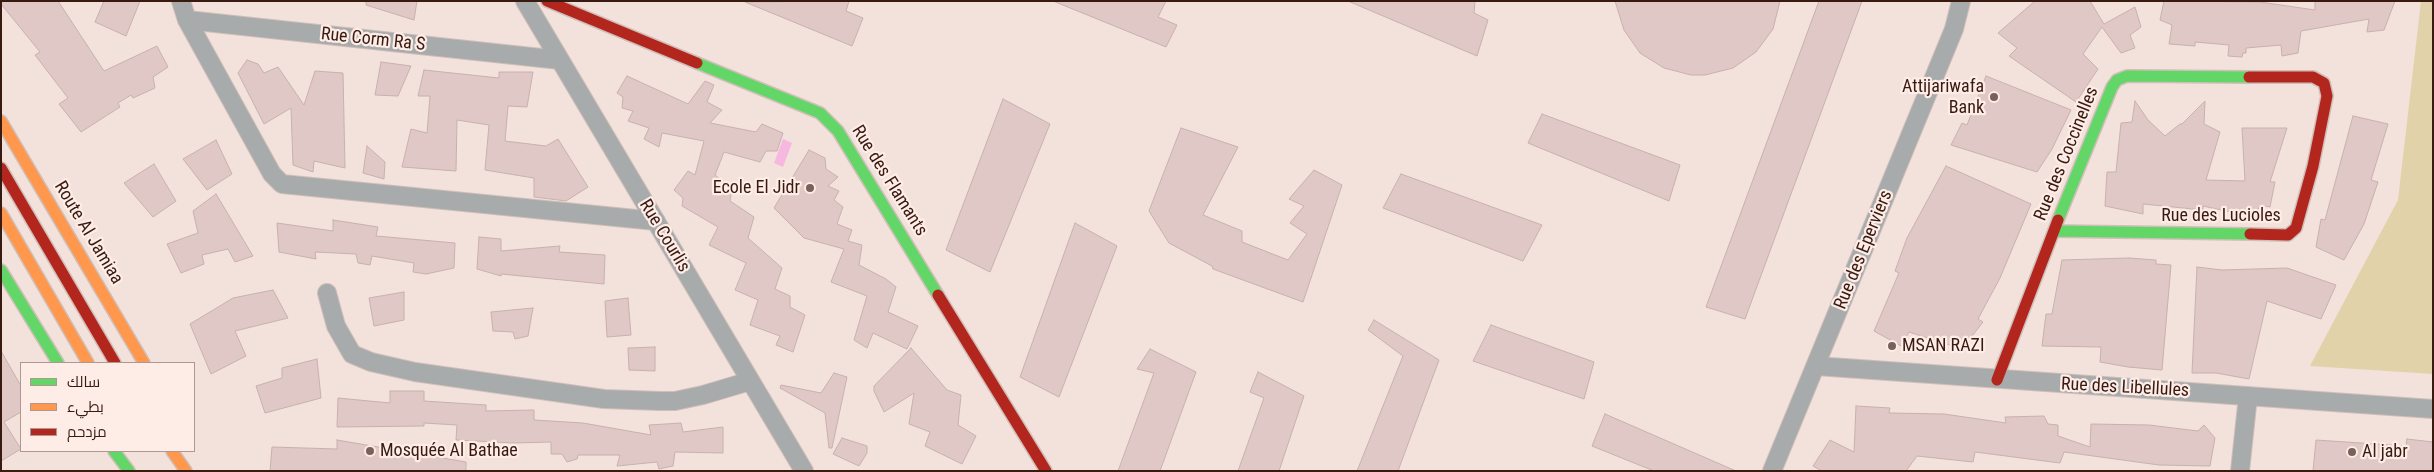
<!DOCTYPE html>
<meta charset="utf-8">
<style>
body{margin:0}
#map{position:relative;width:2434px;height:472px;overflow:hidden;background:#f3e1db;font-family:"Roboto Condensed",Cairo,sans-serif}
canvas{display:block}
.frame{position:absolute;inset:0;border:2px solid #381a11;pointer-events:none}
.legend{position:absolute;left:20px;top:362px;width:175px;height:90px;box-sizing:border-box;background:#feece7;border:1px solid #af9891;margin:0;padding:6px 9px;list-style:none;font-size:15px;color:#381a11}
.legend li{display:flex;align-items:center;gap:10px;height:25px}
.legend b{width:25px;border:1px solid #af9891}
</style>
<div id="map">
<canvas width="2434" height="472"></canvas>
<div class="frame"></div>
<ul class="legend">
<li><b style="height:6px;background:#63d668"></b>سالك</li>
<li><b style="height:6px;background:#ff974d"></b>بطيء</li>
<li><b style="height:6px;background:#b3261e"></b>مزدحم</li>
</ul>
</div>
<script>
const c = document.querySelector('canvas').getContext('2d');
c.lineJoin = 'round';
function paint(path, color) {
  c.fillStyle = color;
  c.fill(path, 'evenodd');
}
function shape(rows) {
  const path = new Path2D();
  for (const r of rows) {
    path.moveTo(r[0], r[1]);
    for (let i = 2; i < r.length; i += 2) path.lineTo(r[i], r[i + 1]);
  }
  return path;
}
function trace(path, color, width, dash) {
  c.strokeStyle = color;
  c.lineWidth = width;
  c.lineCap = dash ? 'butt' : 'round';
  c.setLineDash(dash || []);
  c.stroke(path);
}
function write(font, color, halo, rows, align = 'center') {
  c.font = font + ' "Roboto Condensed",sans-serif';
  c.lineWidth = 4.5;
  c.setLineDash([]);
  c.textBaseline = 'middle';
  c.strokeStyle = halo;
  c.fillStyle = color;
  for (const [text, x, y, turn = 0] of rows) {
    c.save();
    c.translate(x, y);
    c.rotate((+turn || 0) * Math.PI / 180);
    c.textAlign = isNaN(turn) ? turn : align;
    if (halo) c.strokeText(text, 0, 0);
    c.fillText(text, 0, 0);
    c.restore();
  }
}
paint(shape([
 [2421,1,2433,1,2433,374,2310,366,2398,200]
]), '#e2d2a9');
paint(shape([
 [783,139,792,143,783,167,774,163]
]), '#f6b8df');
const building = shape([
 [1,1,58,1,104,71,157,46,168,67,153,77,155,88,133,98,131,95,118,103,120,107,81,132,59,104,68,98,35,55,40,52,1,4,1,1],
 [104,1,140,1,126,36,95,22,104,1],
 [366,1,417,1,414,20,366,5,366,1],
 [849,1,846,11,863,18,852,46,745,2,849,1],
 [1053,1,1166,1,1158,17,1177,25,1166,47,1053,1],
 [1348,1,1475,1,1474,13,1488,20,1477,56,1348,1],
 [1615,1,1780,1,1773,29,1756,52,1733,68,1705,75,1691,75,1664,68,1640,53,1624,30,1615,1],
 [1819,1,1862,1,1745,319,1706,307,1819,1],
 [2035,1,2090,1,2104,24,2135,7,2141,27,2130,35,2135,48,2121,53,2102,27,2083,54,2098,69,2076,102,2009,56,2017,48,1998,33,2035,1],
 [2164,1,2260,2,2315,10,2315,1,2395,1,2384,30,2367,32,2369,19,2301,31,2298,53,2282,56,2281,45,2246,48,2246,53,2243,53,2242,57,2228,56,2229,45,2195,42,2195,46,2169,44,2172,25,2160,20,2164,1],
 [247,60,258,64,264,73,278,67,304,105,315,71,343,73,345,168,314,161,313,172,293,165,291,108,264,124,238,73,247,60],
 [381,62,411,66,398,96,375,95,381,62],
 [424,70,499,78,499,72,533,72,527,107,508,106,505,141,546,146,558,139,588,187,566,201,534,197,534,178,485,170,489,125,457,120,456,171,402,167,411,129,427,133,430,96,418,96,424,70],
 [627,76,688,104,705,81,714,85,707,102,722,110,710,123,756,132,762,124,783,133,777,151,766,151,760,162,724,152,715,175,732,189,730,201,754,217,748,238,782,268,775,289,790,296,790,307,805,315,793,352,776,345,780,336,750,325,758,300,735,290,746,263,709,245,718,227,682,206,683,198,674,190,688,171,695,175,704,141,662,133,659,147,644,139,649,128,628,121,633,111,622,108,623,97,617,93,627,76],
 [1986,76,2071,110,2052,149,2037,172,1951,145,1962,123,1967,125,1986,76],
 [1003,99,1050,124,990,272,946,250,1003,99],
 [2135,101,2148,120,2165,136,2180,124,2182,124,2205,101,2204,124,2220,132,2206,180,2245,181,2242,128,2287,128,2270,182,2275,182,2270,207,2260,205,2255,217,2203,206,2203,210,2143,204,2143,214,2105,206,2107,172,2116,172,2121,123,2132,122,2135,101],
 [1542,114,1680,165,1669,201,1528,143,1542,114],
 [2353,116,2388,124,2371,180,2378,182,2364,224,2344,260,2316,247,2321,219,2325,220,2353,116],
 [1181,128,1238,147,1203,215,1242,231,1242,242,1288,260,1307,234,1290,223,1304,206,1289,199,1314,170,1342,185,1303,302,1213,269,1212,266,1169,243,1149,211,1181,128],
 [216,140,232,174,207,190,183,159,216,140],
 [367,146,385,162,384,179,363,173,367,146],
 [809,150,825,158,826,169,838,177,828,186,839,191,834,200,843,207,837,224,852,230,848,241,862,245,859,265,886,279,896,287,888,312,918,326,907,349,873,333,867,348,854,340,867,296,831,282,844,249,804,238,774,208,809,150],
 [154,164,176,201,153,217,124,183,154,164],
 [1946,166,2031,204,2000,278,1978,319,1983,322,1962,349,1909,332,1901,346,1874,331,1899,273,1895,271,1907,238,1946,166],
 [1401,174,1542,225,1523,261,1383,208,1401,174],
 [216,194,253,256,235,262,228,249,202,255,204,264,181,273,167,244,198,233,193,211,216,194],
 [333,220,378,227,376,236,455,243,454,268,426,274,413,272,414,263,372,256,370,265,358,263,356,254,315,252,316,259,279,252,277,223,333,231,333,220],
 [1075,223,1117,246,1059,397,1020,377,1075,223],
 [479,237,501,239,501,251,560,246,559,252,605,255,604,284,501,274,501,276,477,269,479,237],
 [2129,258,2156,260,2156,264,2171,265,2162,370,2128,367,2100,362,2101,347,2042,346,2046,314,2052,314,2062,260,2129,258],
 [2197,267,2222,270,2287,268,2336,285,2321,319,2267,301,2249,379,2216,373,2192,373,2197,267],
 [273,290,288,318,235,331,246,356,211,374,190,324,233,298,273,290],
 [404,292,404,320,374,326,369,298,404,292],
 [628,298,631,335,607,337,605,301,628,298],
 [533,308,528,336,515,339,513,332,493,331,491,312,533,308],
 [1374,320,1439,360,1398,471,1357,471,1403,356,1368,330,1374,320],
 [1491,325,1594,362,1584,399,1473,361,1491,325],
 [655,347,655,371,629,370,628,348,655,347],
 [911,348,947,390,961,395,958,425,976,436,962,464,925,446,930,432,909,424,914,393,884,412,874,391,874,386,911,348],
 [1150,349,1196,372,1160,471,1118,471,1154,373,1137,369,1150,349],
 [1,351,21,386,21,412,4,422,21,449,1,461,1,351],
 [317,359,321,398,265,413,256,386,282,378,282,368,317,359],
 [1258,372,1304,396,1279,471,1238,471,1264,398,1250,392,1258,372],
 [834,373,847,377,832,448,829,448,825,413,780,388,781,385,821,393,834,373],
 [390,391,424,391,424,401,486,405,486,411,534,410,534,420,583,423,651,435,649,425,681,423,683,432,723,427,723,453,675,452,673,466,659,469,657,462,617,466,620,455,578,455,577,459,567,462,562,454,551,454,551,442,514,443,456,440,457,425,424,423,424,426,337,427,338,398,390,403,390,391],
 [1856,406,1890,408,1889,413,1944,414,2006,423,2005,417,2044,416,2048,424,2058,425,2058,436,2090,447,2091,424,2149,425,2198,431,2204,425,2215,438,2210,466,2159,465,2064,452,2060,463,1975,452,1973,462,1917,456,1906,471,1822,471,1813,466,1830,440,1854,452,1856,406],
 [1605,414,1736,471,1654,471,1592,446,1605,414],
 [842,438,867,446,867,453,859,466,833,454,842,438],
 [2407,439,2433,442,2433,471,2313,471,2316,440,2406,446,2407,439],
 [337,440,466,462,466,471,270,471,272,447,337,449,337,440]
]);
paint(building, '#e0c8c6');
trace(building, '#c8b0ae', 1);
const street = shape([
 [181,1,187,20,272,174,282,184,656,221],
 [525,1,804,471],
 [187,20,560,60],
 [327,293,336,326,352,354,371,362,415,372,604,399,660,401,675,401,703,395,750,381],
 [1816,366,2433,409],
 [1772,471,1954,29,1961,1],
 [2240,471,2248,396]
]);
const fast = shape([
 [697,63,820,113,838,131,938,295],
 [2058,220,2112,87,2117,80,2127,76,2249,77],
 [2054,231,2250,234],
 [1,270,58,363],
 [114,451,129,471]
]);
const slow = shape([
 [1,121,144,363],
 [1,213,88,363],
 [172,451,186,471]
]);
const jam = shape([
 [547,1,697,63],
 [2249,77,2313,77,2324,83,2327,96,2313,166,2296,228,2288,235,2250,234],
 [1,168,115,363],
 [938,295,1046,471],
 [1997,380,2058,220]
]);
trace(street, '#d0beb8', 20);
trace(fast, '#d0beb8', 14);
trace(slow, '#d0beb8', 14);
trace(jam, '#d0beb8', 14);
trace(street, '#a7abab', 18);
trace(fast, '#63d668', 11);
trace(slow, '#ff974d', 11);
trace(jam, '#b3261e', 11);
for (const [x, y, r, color] of [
 [1994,97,5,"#796058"],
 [810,188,5,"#796058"],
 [1892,346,5,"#796058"],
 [370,451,5,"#796058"],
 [2352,452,5,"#796058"]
]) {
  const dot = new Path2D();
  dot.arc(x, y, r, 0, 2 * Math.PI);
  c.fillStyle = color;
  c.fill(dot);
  trace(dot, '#feece7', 2);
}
write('18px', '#381a11', '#feece7', [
 ["Rue Corm Ra S",373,40,6],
 ["Rue des Coccinelles",2067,154,-68],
 ["Rue des Flamants",889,181,58],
 ["Rue des Lucioles",2221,216],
 ["Route Al Jamiaa",88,233,59],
 ["Rue Courlis",664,236,59],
 ["Rue des Eperviers",1864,250,-68],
 ["Rue des Libellules",2125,388,3]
]);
write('18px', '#381a11', '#feece7', [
 ["Attijariwafa",1984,87,"right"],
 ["Bank",1984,108,"right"],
 ["Ecole El Jidr",800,188,"right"],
 ["MSAN RAZI",1902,346],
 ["Mosquée Al Bathae",380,451],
 ["Al jabr",2362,452]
], 'left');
</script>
